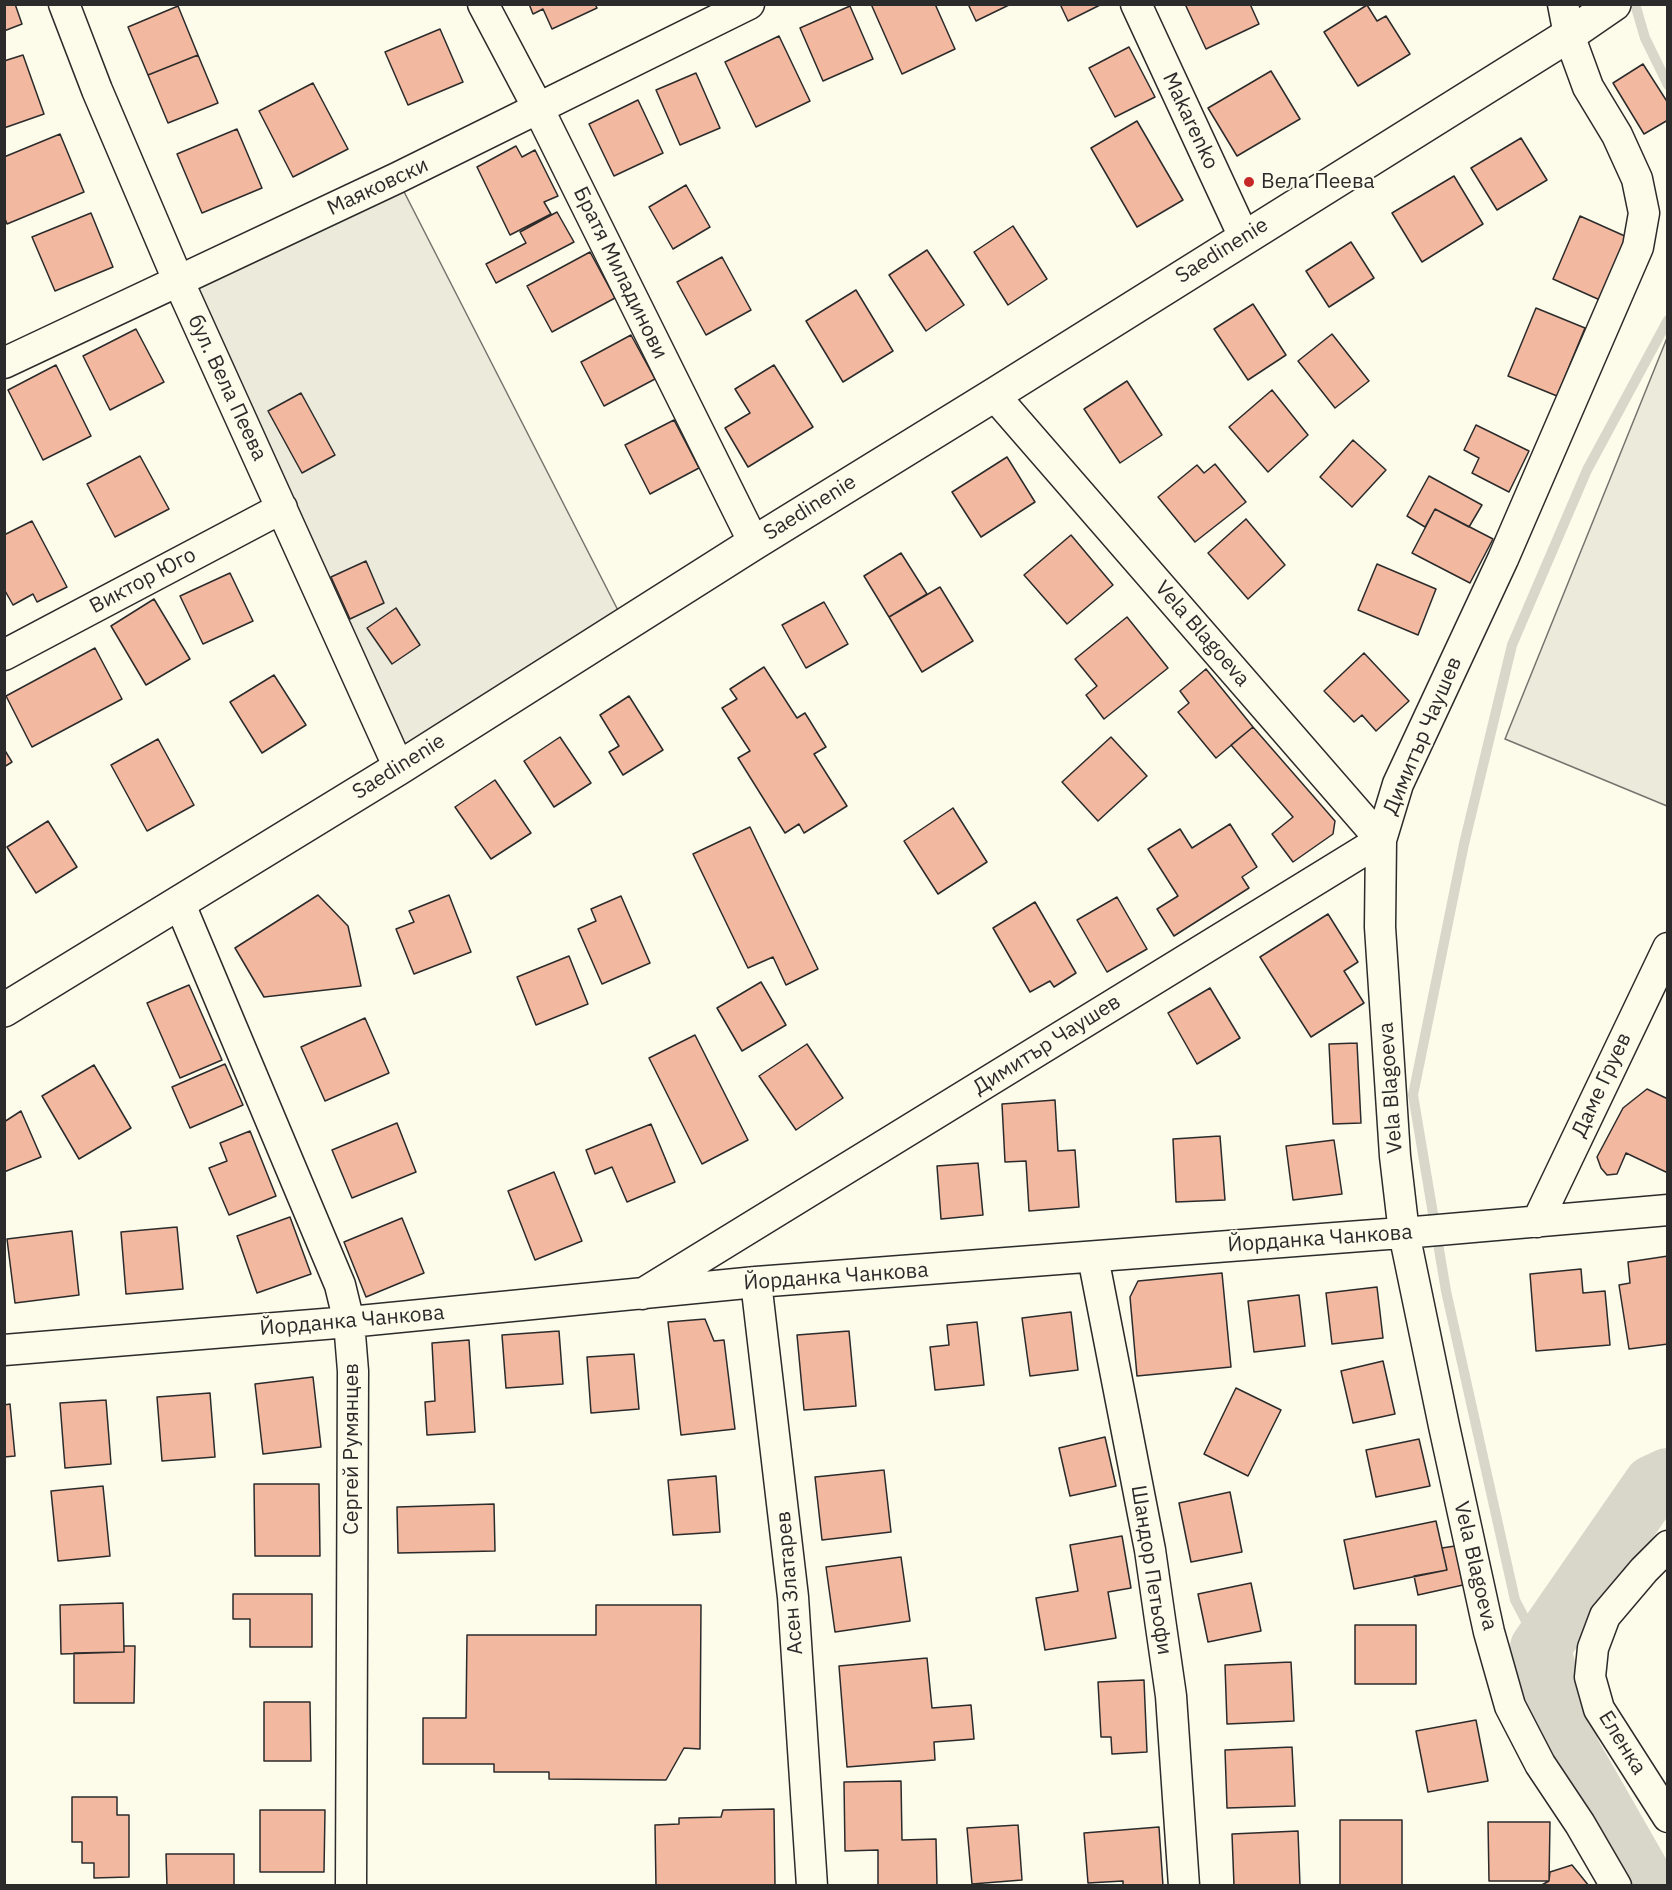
<!DOCTYPE html>
<meta charset="utf-8">
<style>
body{margin:0}
#map{position:relative;width:1672px;height:1890px;overflow:hidden;background:#fdfbea;font-family:"IBM Plex Sans",sans-serif}
canvas{display:block}
.frame{position:absolute;inset:0;border:6px solid #2b2b2b;pointer-events:none}
</style>
<div id="map">
<canvas width="1672" height="1890"></canvas>
<div class="frame"></div>
</div>
<script>
const c = document.querySelector('canvas').getContext('2d');
c.lineJoin = 'round';
function paint(path, color) {
  c.fillStyle = color;
  c.fill(path, 'evenodd');
}
function shape(rows) {
  const path = new Path2D();
  for (const r of rows) {
    path.moveTo(r[0], r[1]);
    for (let i = 2; i < r.length; i += 2) path.lineTo(r[i], r[i + 1]);
  }
  return path;
}
function trace(path, color, width, dash) {
  c.strokeStyle = color;
  c.lineWidth = width;
  c.lineCap = dash ? 'butt' : 'round';
  c.setLineDash(dash || []);
  c.stroke(path);
}
function write(font, color, halo, rows, align = 'center') {
  c.font = font + ' "IBM Plex Sans",sans-serif';
  c.lineWidth = 4.5;
  c.setLineDash([]);
  c.textBaseline = 'middle';
  c.strokeStyle = halo;
  c.fillStyle = color;
  for (const [text, x, y, turn = 0] of rows) {
    c.save();
    c.translate(x, y);
    c.rotate((+turn || 0) * Math.PI / 180);
    c.textAlign = isNaN(turn) ? turn : align;
    if (halo) c.strokeText(text, 0, 0);
    c.fillText(text, 0, 0);
    c.restore();
  }
}
const green = shape([
 [397,178,625,624,399,768,194,316,201,269,397,178],
 [1667,338,1667,806,1505,739,1667,338]
]);
paint(green, '#ecebdb');
trace(green, '#74746e', 1.5);
trace(shape([
 [1635,4,1645,38,1668,85],
 [1540,1648,1515,1600,1446,1291,1413,1095,1464,844,1512,645,1587,470,1668,320]
]), '#d8d7c9', 10);
trace(shape([
 [1647,1886,1570,1751,1540,1648,1653,1485,1668,1478]
]), '#d8d7c9', 60);
const building = shape([
 [4,4,15,4,22,24,4,31,4,4],
 [529,4,595,4,597,8,552,29,543,9,533,14,529,4],
 [871,4,935,4,955,49,902,74,871,4],
 [968,4,1011,4,976,21,968,4],
 [1060,4,1102,4,1068,21,1060,4],
 [1185,4,1250,4,1259,24,1206,49,1185,4],
 [1367,5,1377,21,1386,16,1410,54,1358,86,1324,32,1367,5],
 [178,6,198,55,148,75,128,27,178,6],
 [850,6,873,59,823,81,800,28,850,6],
 [440,29,463,82,408,105,385,52,440,29],
 [779,36,810,101,756,127,725,62,779,36],
 [1129,47,1155,97,1115,117,1089,68,1129,47],
 [23,55,44,114,4,128,4,61,23,55],
 [198,55,218,103,168,123,148,75,198,55],
 [1643,64,1668,103,1668,120,1644,134,1613,83,1643,64],
 [1271,71,1300,119,1237,156,1208,108,1271,71],
 [696,73,720,128,680,145,656,90,696,73],
 [313,83,348,149,293,177,259,111,313,83],
 [638,100,663,153,614,176,589,124,638,100],
 [1137,121,1183,200,1137,227,1091,148,1137,121],
 [237,129,262,188,202,213,177,154,237,129],
 [60,134,84,192,7,224,4,216,4,157,60,134],
 [1521,138,1547,180,1497,210,1471,168,1521,138],
 [516,146,522,157,535,150,558,196,544,202,551,214,510,235,477,167,516,146],
 [1454,176,1483,224,1422,262,1392,213,1454,176],
 [686,185,710,227,673,249,649,207,686,185],
 [557,212,574,242,496,283,486,264,526,243,520,232,557,212],
 [91,213,113,267,55,291,32,237,91,213],
 [1580,216,1627,237,1600,300,1553,279,1580,216],
 [1013,226,1047,279,1008,305,974,252,1013,226],
 [1351,242,1374,278,1329,307,1306,271,1351,242],
 [927,250,964,305,926,331,889,275,927,250],
 [590,252,615,298,552,332,527,286,590,252],
 [722,257,751,310,706,335,677,282,722,257],
 [856,290,893,351,843,382,806,321,856,290],
 [1253,304,1286,355,1248,380,1214,329,1253,304],
 [1536,308,1585,328,1557,396,1508,376,1536,308],
 [136,329,164,382,110,410,83,356,136,329],
 [1332,334,1369,381,1335,408,1298,361,1332,334],
 [631,335,655,379,604,406,581,362,631,335],
 [56,365,91,436,43,460,8,390,56,365],
 [774,365,813,427,748,467,725,428,750,413,735,389,774,365],
 [1127,381,1162,435,1120,463,1084,409,1127,381],
 [1272,390,1308,435,1268,472,1229,427,1272,390],
 [301,393,335,455,302,473,268,411,301,393],
 [674,420,699,468,650,494,625,445,674,420],
 [1476,425,1529,451,1509,492,1472,473,1479,458,1464,450,1476,425],
 [1353,440,1386,470,1352,507,1320,477,1353,440],
 [140,456,169,509,115,537,87,484,140,456],
 [1007,457,1035,502,981,537,952,492,1007,457],
 [1215,464,1246,502,1195,542,1158,497,1197,465,1204,473,1215,464],
 [1429,476,1482,505,1469,527,1435,509,1425,527,1407,516,1429,476],
 [1435,509,1493,539,1470,583,1412,553,1435,509],
 [1246,519,1285,565,1248,599,1208,553,1246,519],
 [32,521,67,587,37,602,33,594,13,605,4,589,4,535,32,521],
 [1071,535,1113,585,1067,624,1024,575,1071,535],
 [901,553,927,594,889,617,864,576,901,553],
 [366,561,384,603,350,619,331,577,366,561],
 [1377,564,1436,589,1418,635,1358,610,1377,564],
 [230,573,253,621,203,644,180,596,230,573],
 [940,587,973,641,922,672,889,617,940,587],
 [154,599,190,659,146,685,111,626,154,599],
 [824,602,848,644,806,668,782,625,824,602],
 [396,608,420,645,392,664,367,628,396,608],
 [1127,617,1168,668,1104,719,1086,695,1097,686,1075,659,1127,617],
 [95,648,122,699,32,747,6,696,95,648],
 [1364,653,1409,701,1376,731,1362,715,1354,722,1324,691,1364,653],
 [764,667,797,718,805,713,826,747,814,754,847,806,804,833,799,824,785,833,738,758,750,751,722,708,737,699,730,689,764,667],
 [1206,669,1253,727,1216,758,1178,712,1189,703,1180,691,1206,669],
 [274,675,306,725,262,753,230,702,274,675],
 [629,696,663,750,623,775,609,752,619,746,600,715,629,696],
 [1253,727,1335,821,1333,834,1293,862,1272,834,1293,817,1231,745,1253,727],
 [560,737,591,783,554,807,524,761,560,737],
 [1111,737,1147,776,1098,821,1062,782,1111,737],
 [158,739,194,805,147,831,111,765,158,739],
 [4,749,12,762,4,767,4,749],
 [495,780,531,833,491,859,455,807,495,780],
 [953,808,987,862,938,894,904,841,953,808],
 [48,821,77,867,36,893,7,847,48,821],
 [1230,824,1257,867,1242,877,1249,888,1174,936,1157,909,1178,896,1148,849,1180,829,1192,848,1230,824],
 [750,827,818,969,786,985,773,957,748,968,693,854,750,827],
 [318,895,348,926,361,986,264,997,235,948,318,895],
 [449,895,471,952,414,974,396,929,414,922,409,911,449,895],
 [621,896,650,963,602,984,578,929,596,921,591,909,621,896],
 [1117,897,1147,949,1107,972,1077,920,1117,897],
 [1035,902,1076,973,1054,987,1050,981,1030,992,993,928,1035,902],
 [1328,914,1358,962,1344,971,1364,1003,1311,1037,1260,957,1328,914],
 [569,956,588,1004,536,1025,517,977,569,956],
 [761,982,786,1025,742,1051,717,1008,761,982],
 [189,985,222,1060,180,1078,147,1003,189,985],
 [1210,988,1240,1038,1197,1064,1168,1013,1210,988],
 [365,1018,389,1073,325,1101,301,1047,365,1018],
 [695,1035,748,1140,702,1164,649,1058,695,1035],
 [1357,1043,1361,1123,1333,1124,1329,1044,1357,1043],
 [807,1044,843,1098,796,1130,759,1076,807,1044],
 [225,1064,243,1105,190,1128,172,1087,225,1064],
 [94,1065,131,1128,79,1159,42,1096,94,1065],
 [1647,1089,1668,1099,1668,1173,1626,1153,1617,1174,1607,1175,1601,1168,1597,1157,1623,1108,1647,1089],
 [1055,1100,1058,1151,1075,1150,1079,1207,1029,1211,1026,1161,1005,1162,1002,1104,1055,1100],
 [21,1111,41,1157,4,1172,4,1122,21,1111],
 [397,1123,416,1172,352,1198,332,1150,397,1123],
 [651,1124,675,1182,627,1202,612,1167,595,1174,586,1150,651,1124],
 [250,1131,276,1196,229,1215,209,1168,227,1161,220,1143,250,1131],
 [1220,1136,1225,1200,1176,1202,1173,1139,1220,1136],
 [1334,1140,1342,1194,1293,1200,1286,1146,1334,1140],
 [978,1163,983,1215,941,1219,937,1166,978,1163],
 [554,1172,582,1241,535,1260,508,1191,554,1172],
 [290,1217,311,1274,257,1293,237,1236,290,1217],
 [402,1218,424,1273,366,1297,344,1242,402,1218],
 [177,1227,183,1289,126,1294,121,1232,177,1227],
 [72,1231,79,1295,15,1303,7,1239,72,1231],
 [1668,1256,1668,1344,1629,1349,1619,1285,1630,1283,1628,1262,1668,1256],
 [1581,1269,1583,1293,1605,1291,1610,1345,1536,1351,1530,1274,1581,1269],
 [1222,1273,1231,1367,1137,1376,1130,1297,1138,1281,1222,1273],
 [1377,1287,1383,1338,1332,1344,1326,1293,1377,1287],
 [1299,1295,1305,1346,1254,1352,1248,1301,1299,1295],
 [1071,1312,1078,1370,1030,1376,1022,1318,1071,1312],
 [705,1319,714,1341,724,1340,735,1429,681,1435,668,1322,705,1319],
 [977,1322,984,1385,935,1390,930,1347,949,1345,947,1325,977,1322],
 [559,1331,563,1384,506,1388,502,1335,559,1331],
 [849,1331,856,1406,804,1410,797,1335,849,1331],
 [469,1340,475,1432,427,1435,425,1402,435,1401,432,1343,469,1340],
 [634,1354,639,1409,591,1413,587,1357,634,1354],
 [1383,1361,1395,1414,1353,1423,1341,1371,1383,1361],
 [313,1377,321,1447,263,1454,255,1384,313,1377],
 [1236,1388,1281,1410,1248,1476,1204,1454,1236,1388],
 [210,1393,215,1457,162,1461,157,1397,210,1393],
 [106,1400,111,1464,65,1468,60,1403,106,1400],
 [10,1404,15,1456,4,1457,4,1405,10,1404],
 [1105,1437,1116,1486,1070,1496,1059,1448,1105,1437],
 [1419,1439,1430,1486,1376,1497,1366,1450,1419,1439],
 [884,1470,891,1532,822,1540,815,1477,884,1470],
 [716,1476,720,1532,673,1535,668,1480,716,1476],
 [254,1484,319,1484,320,1556,255,1556,254,1484],
 [103,1486,110,1556,58,1561,51,1491,103,1486],
 [1230,1492,1242,1552,1191,1562,1179,1503,1230,1492],
 [494,1504,495,1551,398,1553,397,1507,494,1504],
 [1436,1521,1447,1570,1354,1589,1344,1540,1436,1521],
 [1122,1536,1131,1588,1108,1592,1116,1638,1045,1650,1036,1598,1078,1591,1070,1545,1122,1536],
 [1455,1546,1463,1585,1418,1595,1414,1576,1447,1570,1442,1548,1455,1546],
 [901,1557,910,1621,835,1632,826,1567,901,1557],
 [1251,1583,1261,1631,1208,1642,1198,1594,1251,1583],
 [233,1594,312,1594,312,1647,250,1647,250,1619,233,1619,233,1594],
 [123,1603,124,1652,61,1654,60,1605,123,1603],
 [596,1605,701,1605,700,1749,684,1748,666,1780,549,1779,549,1772,494,1772,494,1764,423,1764,423,1718,466,1718,467,1635,596,1635,596,1605],
 [1355,1625,1416,1625,1416,1684,1355,1684,1355,1625],
 [124,1646,135,1646,134,1703,74,1703,74,1653,124,1652,124,1646],
 [927,1658,932,1708,971,1705,974,1739,934,1742,935,1760,847,1767,839,1666,927,1658],
 [1291,1662,1294,1721,1227,1724,1225,1665,1291,1662],
 [1144,1680,1147,1752,1112,1754,1111,1737,1101,1737,1098,1682,1144,1680],
 [264,1702,310,1702,311,1761,264,1761,264,1702],
 [1476,1720,1488,1781,1428,1792,1416,1731,1476,1720],
 [1292,1747,1295,1806,1227,1808,1225,1750,1292,1747],
 [901,1781,902,1840,936,1839,937,1886,878,1886,878,1850,845,1851,844,1782,901,1781],
 [72,1797,117,1797,117,1815,129,1815,129,1877,94,1878,94,1863,82,1863,82,1842,72,1842,72,1797],
 [774,1809,775,1886,656,1886,655,1825,679,1824,679,1818,721,1817,723,1810,774,1809],
 [260,1810,325,1810,324,1872,260,1872,260,1810],
 [1340,1820,1402,1820,1402,1885,1340,1886,1340,1820],
 [1488,1822,1550,1822,1549,1881,1489,1881,1488,1822],
 [1018,1825,1022,1880,972,1884,967,1828,1018,1825],
 [1159,1827,1163,1886,1123,1886,1123,1881,1088,1883,1084,1833,1159,1827],
 [1298,1831,1300,1886,1234,1886,1232,1834,1298,1831],
 [166,1854,234,1854,234,1886,167,1886,166,1854],
 [1572,1865,1589,1886,1540,1886,1549,1881,1550,1872,1572,1865]
]);
paint(building, '#f2b8a0');
trace(building, '#2b2b2b', 1.5);
const street = shape([
 [64,4,97,90,178,280,399,768],
 [483,4,538,108,754,543],
 [1136,4,1244,237],
 [4,363,397,178,749,4],
 [994,395,1381,840,1380,927,1395,1156,1404,1233,1444,1426,1489,1632,1510,1706,1540,1764,1580,1824,1616,1886],
 [4,655,282,508],
 [179,902,340,1285,349,1322,353,1371,351,1886],
 [1537,1222,1668,948],
 [1093,1257,1150,1550,1171,1696,1184,1886],
 [756,1282,793,1597,812,1886],
 [642,1294,1381,840,1398,784,1503,559,1638,247,1644,213,1637,179,1617,135,1588,87,1569,35,1563,4],
 [4,1350,349,1322,756,1282,1427,1231,1668,1210],
 [1668,1546,1644,1570,1605,1616,1593,1648,1590,1677,1599,1709,1668,1817]
]);
const secondary = shape([
 [4,1010,399,768,754,543,994,395,1569,35,1614,4]
]);
trace(street, '#2b2b2b', 33);
trace(secondary, '#2b2b2b', 36);
trace(street, '#fdfbea', 30);
trace(secondary, '#fdfbea', 33);
for (const [x, y, r, color] of [
 [1249,182,6,"#c62828"]
]) {
  const dot = new Path2D();
  dot.arc(x, y, r, 0, 2 * Math.PI);
  c.fillStyle = color;
  c.fill(dot);
  trace(dot, '#fdfbea', 2);
}
write('21px', '#2b2b2b', '#fdfbea', [
 ["Makarenko",1190,121,65],
 ["Маяковски",378,187,-25],
 ["Saedinenie",1222,251,-32],
 ["Братя Миладинови",620,273,64],
 ["бул. Вела Пеева",227,388,65],
 ["Saedinenie",810,508,-32],
 ["Виктор Юго",143,581,-28],
 ["Vela Blagoeva",1202,634,49],
 ["Димитър Чаушев",1423,736,-67],
 ["Saedinenie",399,767,-32],
 ["Димитър Чаушев",1047,1045,-32],
 ["Даме Груев",1602,1085,-65],
 ["Vela Blagoeva",1391,1088,-94],
 ["Йорданка Чанкова",1320,1239,-4],
 ["Йорданка Чанкова",836,1277,-4],
 ["Йорданка Чанкова",352,1321,-5],
 ["Сергей Румянцев",352,1449,-90],
 ["Vela Blagoeva",1475,1566,77],
 ["Шандор Петьофи",1151,1570,81],
 ["Асен Златарев",790,1583,-95],
 ["Еленка",1622,1743,58]
]);
write('21px', '#2b2b2b', '#fdfbea', [
 ["Вела Пеева",1261,182]
], 'left');
</script>
